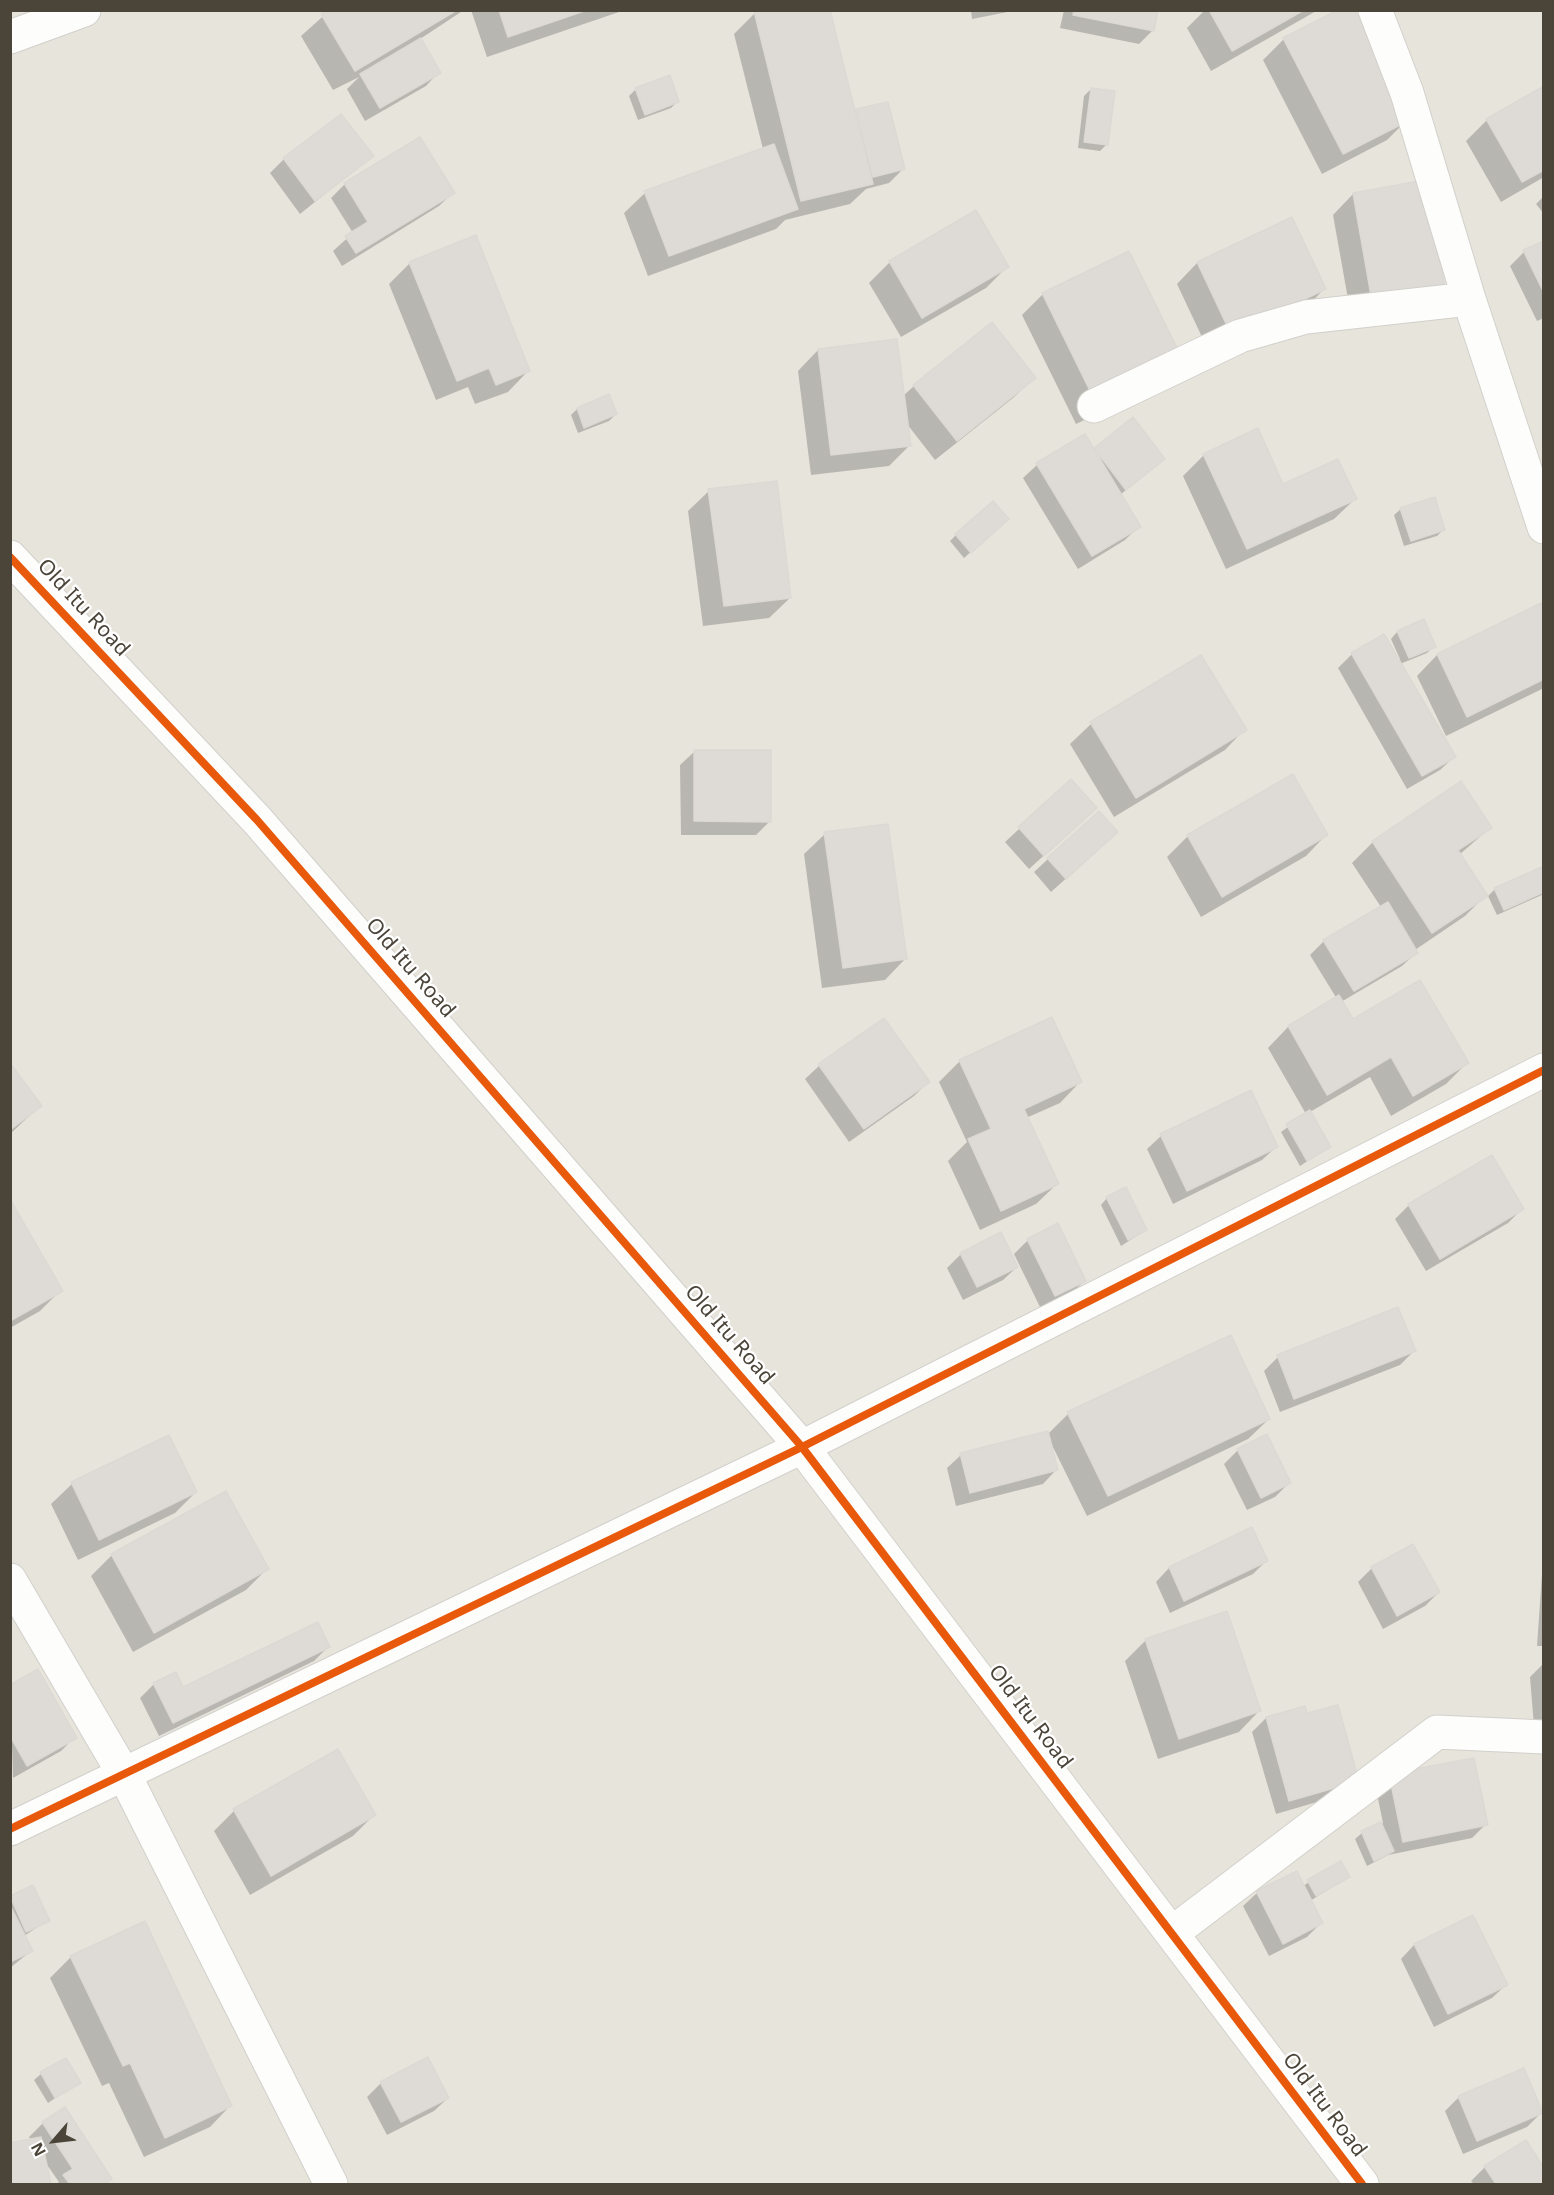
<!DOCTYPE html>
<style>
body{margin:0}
#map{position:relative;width:1554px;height:2195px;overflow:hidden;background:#f4f2ee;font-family:"Noto Sans",sans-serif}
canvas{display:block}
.frame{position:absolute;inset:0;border:12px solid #4b4439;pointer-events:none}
.north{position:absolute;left:24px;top:2111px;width:60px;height:60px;-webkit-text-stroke:4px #fff;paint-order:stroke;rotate:242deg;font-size:16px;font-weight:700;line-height:24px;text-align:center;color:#4b4439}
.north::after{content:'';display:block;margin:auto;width:21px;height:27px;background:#4b4439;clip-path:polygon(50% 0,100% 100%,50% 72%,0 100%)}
</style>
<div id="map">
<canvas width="1554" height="2195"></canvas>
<div class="frame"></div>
<div class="north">N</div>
</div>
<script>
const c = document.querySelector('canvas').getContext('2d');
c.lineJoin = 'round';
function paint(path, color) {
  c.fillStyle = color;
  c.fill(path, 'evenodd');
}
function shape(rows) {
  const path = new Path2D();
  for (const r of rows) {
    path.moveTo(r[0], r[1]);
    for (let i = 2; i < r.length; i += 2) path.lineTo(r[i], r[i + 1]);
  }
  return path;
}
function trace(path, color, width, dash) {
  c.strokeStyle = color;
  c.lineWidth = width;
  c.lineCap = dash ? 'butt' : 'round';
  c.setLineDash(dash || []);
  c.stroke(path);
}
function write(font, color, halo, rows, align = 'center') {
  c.font = font + ' "Noto Sans",sans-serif';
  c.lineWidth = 4.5;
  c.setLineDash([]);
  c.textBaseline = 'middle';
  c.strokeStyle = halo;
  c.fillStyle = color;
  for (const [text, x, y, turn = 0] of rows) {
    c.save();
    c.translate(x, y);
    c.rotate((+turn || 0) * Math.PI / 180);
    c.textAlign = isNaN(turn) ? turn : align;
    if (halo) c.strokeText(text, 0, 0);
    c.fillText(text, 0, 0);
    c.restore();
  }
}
paint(shape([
 [11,11,1543,11,1543,2184,11,2184]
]), '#e7e4dc');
paint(shape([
 [330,10,464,10,420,39,439,72,426,86,365,121,347,89,359,77,333,90,301,36],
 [471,10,625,10,487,57],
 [764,10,828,10,854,114,857,111,903,169,889,183,866,189,850,204,785,220,776,229,648,276,624,213,645,193,763,149,734,34,755,13],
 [971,10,1018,10,972,19],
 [1064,10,1156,10,1153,30,1139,44,1060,28],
 [1205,10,1318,10,1211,71,1187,28],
 [1284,39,1408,119,1387,140,1322,174,1263,60],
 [1544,88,1544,177,1501,202,1466,141,1486,121],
 [636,89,678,101,671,108,638,120,629,96],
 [1091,89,1107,144,1100,151,1078,148,1084,96],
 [341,116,372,156,300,214,270,173,284,159],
 [345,184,453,193,439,206,342,266,333,251,353,233,331,198],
 [1353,194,1445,294,1353,327,1333,215],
 [1543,197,1544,197,1544,214,1536,204],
 [1544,242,1544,318,1537,321,1510,266,1524,252],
 [890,262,1007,267,986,288,901,337,869,283],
 [410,263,528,371,508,392,475,404,468,387,436,400,389,284],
 [1197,263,1324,289,1304,310,1210,354,1177,284],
 [1043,294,1161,383,1076,424,1022,315],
 [818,350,903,396,914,386,1034,378,1013,398,935,460,907,424,910,445,889,466,811,475,798,371],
 [577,409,616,414,609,421,578,433,571,415],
 [1133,419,1163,459,1120,495,1139,526,1125,540,1078,569,1023,478,1037,465,1093,450],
 [1204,455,1283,486,1355,499,1334,519,1226,569,1183,476],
 [709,491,790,598,769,618,703,626,688,511],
 [1401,509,1444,529,1437,536,1404,546,1394,515],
 [1001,525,964,558,950,541,956,535],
 [1540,605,1544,612,1544,688,1446,736,1417,676,1437,655],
 [1423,621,1434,646,1427,653,1400,664,1454,757,1440,770,1407,789,1338,668,1352,654,1400,659,1391,639,1397,632],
 [1201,657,1245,729,1225,750,1114,817,1070,744,1091,724],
 [694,752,770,821,756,835,681,835,680,765],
 [1071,781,1081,822,1029,869,1005,842],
 [1490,828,1459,855,1486,895,1465,916,1415,950,1416,953,1402,966,1341,1002,1352,1021,1467,1063,1446,1084,1391,1116,1370,1077,1310,1112,1329,1147,1300,1166,1281,1132,1306,1114,1268,1048,1288,1027,1337,999,1310,955,1324,941,1381,907,1352,863,1373,842],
 [825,834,905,959,885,980,822,988,804,854],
 [1326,835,1306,856,1201,917,1167,857,1188,836],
 [1102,846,1051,892,1034,872,1048,859],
 [1544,867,1544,894,1497,915,1488,896,1495,889],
 [884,1020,928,1082,914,1096,849,1142,805,1079,819,1066],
 [960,1061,1080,1082,1060,1103,1026,1118,1057,1184,1036,1204,980,1230,948,1161,967,1142,939,1082],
 [10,1065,40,1106,10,1134],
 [1250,1092,1276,1147,1262,1160,1173,1204,1147,1149,1161,1136],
 [1491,1157,1522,1209,1508,1223,1426,1271,1395,1219,1408,1206],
 [1107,1198,1146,1230,1121,1246,1101,1205],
 [10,1202,61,1290,40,1311,10,1328],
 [1028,1240,1085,1280,1071,1294,1041,1309,1014,1254],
 [961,1254,1017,1267,1003,1280,963,1300,947,1268],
 [1397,1309,1414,1351,1400,1365,1280,1412,1264,1371,1278,1357],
 [1068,1414,1269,1419,1248,1439,1087,1516,1050,1441,1056,1470,1043,1484,956,1506,947,1468,961,1455,1047,1435],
 [168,1437,196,1492,175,1513,78,1560,51,1504,72,1484],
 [1238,1450,1289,1483,1275,1497,1247,1510,1224,1464],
 [225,1493,267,1569,246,1590,133,1652,91,1576,111,1556],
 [1544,1545,1544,1646,1537,1646],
 [1413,1546,1439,1592,1425,1606,1383,1629,1358,1582,1372,1568],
 [1266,1561,1253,1574,1170,1613,1156,1582,1169,1568],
 [1146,1640,1259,1711,1239,1732,1158,1759,1125,1661],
 [328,1647,314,1661,159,1736,140,1698,154,1684,183,1689],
 [1544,1663,1544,1750,1536,1751,1530,1677],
 [10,1687,75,1737,61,1751,13,1778],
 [1266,1718,1344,1794,1276,1814,1252,1732],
 [1390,1775,1486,1824,1472,1838,1388,1855,1367,1866,1355,1839,1362,1833,1383,1823,1376,1789],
 [234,1811,374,1815,353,1836,250,1895,214,1831],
 [1340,1863,1348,1877,1310,1901,1321,1923,1307,1937,1269,1956,1243,1906,1257,1893,1303,1886],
 [32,1887,48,1920,24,1936,31,1951,10,1968,10,1897],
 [1473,1917,1506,1985,1492,1998,1434,2027,1401,1959,1414,1945],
 [71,1957,230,2106,210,2127,144,2157,109,2083,102,2086,50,1978],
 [41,2074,79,2082,48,2103,34,2080],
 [381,2083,448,2098,434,2111,387,2135,367,2097],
 [1459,2097,1541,2113,1527,2127,1463,2154,1445,2111],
 [43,2123,110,2179,105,2184,56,2184,59,2182,45,2162,50,2184,10,2184,10,2145,31,2140,29,2137],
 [1485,2167,1544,2171,1544,2184,1474,2184,1471,2181]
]), '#0003');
const building = shape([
 [327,10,457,10,355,71,321,14,327,10],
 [499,10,587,10,508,37,499,10],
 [830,10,873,184,801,201,754,11,830,10],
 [1074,10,1158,10,1154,31,1073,15,1074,10],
 [1209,10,1304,10,1232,51,1209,10],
 [1338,10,1355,10,1410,120,1343,154,1283,38,1338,10],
 [421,38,441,73,380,108,360,74,421,38],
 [670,75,679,102,645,115,635,88,670,75],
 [1544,86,1544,170,1522,182,1486,119,1544,86],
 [1091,88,1115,91,1108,145,1084,142,1091,88],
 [888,102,905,169,873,177,856,109,888,102],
 [341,114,374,156,315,201,283,158,341,114],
 [420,137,455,193,356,253,345,236,368,222,344,183,420,137],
 [774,144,798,209,669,256,644,191,774,144],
 [1425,180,1446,294,1373,307,1353,193,1425,180],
 [976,210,1009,267,922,318,889,261,976,210],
 [1292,217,1326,289,1231,334,1197,262,1292,217],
 [476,235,530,371,496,385,489,368,457,381,409,262,476,235],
 [1544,241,1544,293,1523,250,1544,241],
 [1129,251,1184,362,1097,405,1042,293,1129,251],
 [992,322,1036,378,957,441,913,385,992,322],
 [897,339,911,446,831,455,818,349,897,339],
 [609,394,617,414,584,428,577,408,609,394],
 [1133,417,1165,459,1126,490,1094,448,1133,417],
 [1258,428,1283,484,1338,459,1357,499,1247,549,1203,454,1258,428],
 [1085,434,1141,527,1092,556,1036,463,1085,434],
 [777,481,791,598,724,606,708,489,777,481],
 [1435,497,1445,530,1411,541,1400,508,1435,497],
 [993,501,1009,519,971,553,955,534,993,501],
 [1541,603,1544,609,1544,679,1467,717,1437,654,1541,603],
 [1424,619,1436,647,1409,658,1397,631,1424,619],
 [1384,634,1456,757,1422,776,1351,653,1384,634],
 [1201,655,1247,730,1136,798,1090,722,1201,655],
 [694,750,771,750,771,822,694,821,694,750],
 [1293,774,1328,835,1222,897,1187,835,1293,774],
 [1071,779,1097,808,1044,856,1018,827,1071,779],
 [1461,781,1492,828,1458,850,1488,896,1432,933,1372,841,1461,781],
 [1099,811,1118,832,1066,879,1047,858,1099,811],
 [888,824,907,959,843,968,824,832,888,824],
 [1544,866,1544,892,1504,910,1494,888,1544,866],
 [1388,902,1418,953,1354,991,1323,940,1388,902],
 [1420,980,1469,1063,1413,1096,1391,1057,1327,1095,1288,1026,1339,995,1353,1019,1420,980],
 [1052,1017,1082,1082,1024,1109,1059,1184,1001,1211,968,1139,991,1129,959,1060,1052,1017],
 [884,1018,930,1082,864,1129,818,1064,884,1018],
 [10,1063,42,1106,10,1130,10,1063],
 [1251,1090,1278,1147,1187,1191,1160,1134,1251,1090],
 [1310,1110,1331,1147,1307,1161,1286,1124,1310,1110],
 [1492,1155,1524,1209,1440,1259,1408,1204,1492,1155],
 [1126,1187,1147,1230,1128,1240,1106,1197,1126,1187],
 [10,1199,63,1291,10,1321,10,1199],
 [1058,1223,1086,1281,1055,1296,1027,1239,1058,1223],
 [1001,1232,1018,1267,977,1287,960,1253,1001,1232],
 [1398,1307,1416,1351,1294,1399,1277,1355,1398,1307],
 [1231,1335,1270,1419,1108,1496,1067,1412,1231,1335],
 [1048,1431,1058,1470,970,1493,960,1453,1048,1431],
 [1267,1434,1291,1483,1261,1498,1237,1449,1267,1434],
 [169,1435,197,1492,99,1540,71,1482,169,1435],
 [226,1491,269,1569,154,1633,111,1554,226,1491],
 [1252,1527,1268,1561,1184,1601,1169,1567,1252,1527],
 [1413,1544,1440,1592,1397,1616,1371,1567,1413,1544],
 [1227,1611,1261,1711,1179,1739,1145,1639,1227,1611],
 [318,1622,330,1647,173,1723,153,1683,176,1672,183,1687,318,1622],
 [38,1669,77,1738,27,1766,10,1736,10,1685,38,1669],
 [1338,1705,1359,1781,1289,1801,1266,1717,1305,1706,1307,1713,1338,1705],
 [338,1749,376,1815,271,1876,233,1809,338,1749],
 [1474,1758,1488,1825,1403,1842,1389,1774,1474,1758],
 [1381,1822,1394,1851,1374,1861,1361,1831,1381,1822],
 [1341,1861,1350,1877,1316,1896,1307,1880,1341,1861],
 [1297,1871,1323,1923,1283,1944,1256,1891,1297,1871],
 [33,1885,50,1921,26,1932,10,1896,33,1885],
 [10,1905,33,1951,10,1962,10,1905],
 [1473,1915,1508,1985,1448,2014,1414,1944,1473,1915],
 [145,1921,232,2106,165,2138,130,2063,123,2066,70,1956,145,1921],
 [428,2057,449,2098,401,2122,380,2082,428,2057],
 [66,2058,81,2083,55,2098,40,2072,66,2058],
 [1524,2068,1543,2113,1477,2141,1458,2096,1524,2068],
 [65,2107,112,2179,104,2184,70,2184,63,2175,73,2169,42,2122,65,2107],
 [41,2137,51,2184,10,2184,10,2143,41,2137],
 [1526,2140,1544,2168,1544,2184,1496,2184,1484,2166,1526,2140]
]);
paint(building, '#dedbd6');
trace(building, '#dcd9d4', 1.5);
const minor = shape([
 [1375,10,1407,93,1469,299,1544,527],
 [10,37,84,10],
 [1094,406,1240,336,1306,317,1469,299],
 [10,557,257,820,802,1447,1362,2184],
 [10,1580,125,1776,331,2184],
 [10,1829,802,1447,1544,1070],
 [1172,1933,1437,1732,1544,1737]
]);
trace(minor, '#d2d0cb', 35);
trace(minor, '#fdfdfc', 33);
trace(shape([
 [10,557,257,820,802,1447,1362,2184],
 [10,1829,802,1447,1544,1070]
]), '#e8590c', 8);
write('21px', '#4b4439', '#fff', [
 ["Old Itu Road",83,608,47],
 ["Old Itu Road",410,968,49],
 ["Old Itu Road",729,1335,49],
 ["Old Itu Road",1030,1717,53],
 ["Old Itu Road",1324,2105,53]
]);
</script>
